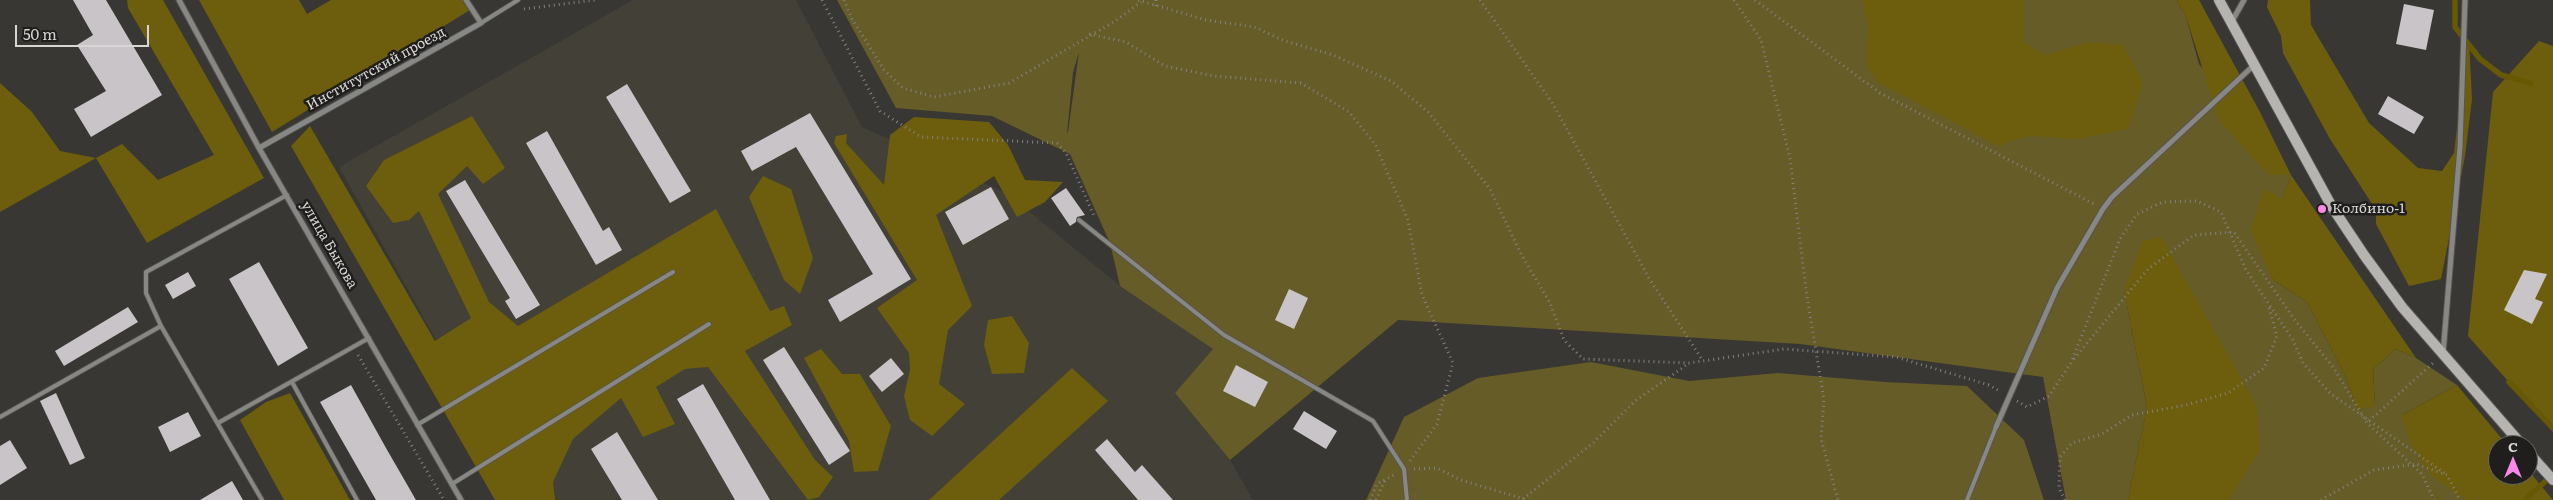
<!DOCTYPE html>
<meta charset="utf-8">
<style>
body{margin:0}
#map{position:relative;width:2553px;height:500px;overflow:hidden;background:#383733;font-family:Literata,serif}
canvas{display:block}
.north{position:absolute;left:2488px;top:435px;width:50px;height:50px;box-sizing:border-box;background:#1f1e1d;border:1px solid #696866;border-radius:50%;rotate:0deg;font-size:14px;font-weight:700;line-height:20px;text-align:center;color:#d7d6d4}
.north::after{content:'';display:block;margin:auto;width:18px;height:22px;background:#fb87e6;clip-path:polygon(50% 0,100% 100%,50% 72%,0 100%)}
.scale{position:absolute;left:15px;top:25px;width:134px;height:22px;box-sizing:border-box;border:2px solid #d7d6d4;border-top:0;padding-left:6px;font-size:15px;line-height:18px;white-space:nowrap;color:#d7d6d4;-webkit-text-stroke:4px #1f1e1d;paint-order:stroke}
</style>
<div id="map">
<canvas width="2553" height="500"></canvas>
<div class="north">С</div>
<div class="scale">50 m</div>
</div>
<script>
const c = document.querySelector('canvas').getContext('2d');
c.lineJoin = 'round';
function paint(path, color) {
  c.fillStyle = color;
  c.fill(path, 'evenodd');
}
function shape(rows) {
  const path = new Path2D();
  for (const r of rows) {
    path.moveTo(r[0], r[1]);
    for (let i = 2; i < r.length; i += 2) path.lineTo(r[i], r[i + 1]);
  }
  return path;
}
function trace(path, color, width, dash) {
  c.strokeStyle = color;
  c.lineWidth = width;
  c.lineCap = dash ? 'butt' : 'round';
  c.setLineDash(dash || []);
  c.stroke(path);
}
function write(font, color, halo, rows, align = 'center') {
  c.font = font + ' Literata,serif';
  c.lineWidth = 5;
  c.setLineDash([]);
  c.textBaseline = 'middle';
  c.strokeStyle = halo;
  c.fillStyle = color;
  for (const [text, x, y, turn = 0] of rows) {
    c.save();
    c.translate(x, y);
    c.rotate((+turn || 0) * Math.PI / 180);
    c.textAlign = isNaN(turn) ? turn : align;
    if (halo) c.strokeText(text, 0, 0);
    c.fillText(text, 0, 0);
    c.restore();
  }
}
paint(shape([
 [633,0,796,0,862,127,1008,194,1120,286,1214,349,1175,393,1230,460,1253,500,526,500,339,167]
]), '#424037');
paint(shape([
 [837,0,2177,0,2186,17,2199,64,2291,175,2282,200,2264,189,2272,279,2307,302,2344,373,2358,410,2375,405,2373,369,2396,349,2416,358,2457,385,2402,415,2521,500,2229,500,2233,492,2124,290,2147,407,2128,500,2066,500,2043,377,1800,344,1398,320,1230,460,1175,393,1213,349,1120,286,1110,243,1070,154,992,116,896,108],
 [1079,52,1068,132,1067,133,1073,72],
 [1591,362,1689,381,1778,373,1885,382,1967,386,2024,440,2044,500,1366,500,1404,417,1478,378]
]), '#665c27');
paint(shape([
 [127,0,163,0,264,178,147,243,96,158,0,212,0,83,32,112,60,151,96,158,122,144,158,180,214,155,128,8],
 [199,0,299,0,307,14,331,0,463,0,470,10,272,132],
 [1862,0,2023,0,2023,42,2046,55,2089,42,2123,45,2143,83,2128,129,2078,139,2031,136,2009,141,2000,147,1876,81,1866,64,1868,23],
 [2177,0,2199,0,2260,112,2291,175,2416,358,2396,349,2373,369,2375,406,2358,410,2344,373,2307,302,2272,279,2251,231,2264,188,2282,199,2291,175,2269,175,2219,120,2186,17],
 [2268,0,2310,0,2311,25,2369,123,2418,168,2442,171,2454,153,2458,119,2461,42,2469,40,2472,99,2465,156,2441,279,2409,286,2376,224,2376,210,2330,139,2283,53,2281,36,2267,7],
 [2539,41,2553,46,2553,432,2468,336,2493,92],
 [472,116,505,168,483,184,467,166,438,194,489,302,518,326,716,209,770,311,784,306,792,325,745,351,815,460,833,477,819,497,808,500,708,367,685,369,656,387,675,424,643,437,621,398,573,439,553,482,555,500,495,500,291,146,310,126,435,341,471,318,419,211,409,220,393,223,366,186,384,160],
 [914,117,989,122,1008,145,1025,180,1063,182,1045,202,1017,217,994,176,936,215,972,306,948,330,939,384,965,404,932,436,910,420,904,396,910,370,909,353,877,308,917,280,834,143,836,136,847,134,846,143,884,185,890,135],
 [763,176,791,189,813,258,800,294,784,280,749,197],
 [2161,237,2257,406,2260,449,2229,500,2128,500,2147,407,2124,290,2142,241],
 [1012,316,1029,343,1024,373,992,374,984,345,988,320],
 [821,349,842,374,860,374,891,426,878,471,854,472,849,441,804,358],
 [1072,368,1108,401,999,500,929,500],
 [2457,385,2507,445,2498,445,2498,475,2528,475,2528,470,2553,500,2466,500,2432,476,2412,446,2402,415],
 [290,393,350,500,284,500,240,420,266,402]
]), '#6c5e0c');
trace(shape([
 [2455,0,2455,27,2480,59,2501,75,2531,83],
 [2509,382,2553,428],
 [2525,500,2551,476]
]), '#675903', 5.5);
paint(shape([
 [73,0,106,0,162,95,91,137,74,109,106,91,77,45,93,35],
 [2404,4,2434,10,2426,50,2396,44],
 [627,84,691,191,670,203,606,97],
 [2388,96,2424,117,2414,134,2378,114],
 [810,113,911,279,840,322,828,300,873,274,796,147,752,171,741,151],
 [547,131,603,231,609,227,622,250,596,265,526,143],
 [465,180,540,305,516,319,505,301,510,298,446,191],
 [991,187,1009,219,963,245,945,212],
 [1066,188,1085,215,1077,217,1076,222,1070,226,1051,198],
 [259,262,308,348,278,366,229,279],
 [2524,270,2547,274,2535,299,2543,302,2532,324,2504,310],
 [188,272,196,286,173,299,165,285],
 [1289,289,1308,298,1294,329,1275,320],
 [128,307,138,322,64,366,55,351],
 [784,347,850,451,829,465,763,360],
 [891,358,904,374,882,392,869,376],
 [1236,365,1268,382,1255,407,1223,391],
 [703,384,770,500,735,500,677,399],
 [351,385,386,448,416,500,376,500,320,402],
 [56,393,85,458,70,465,40,401],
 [1304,411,1337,431,1326,449,1293,429],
 [188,412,201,436,170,452,158,427],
 [617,432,658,500,622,500,591,449],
 [1107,439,1135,472,1142,465,1173,500,1138,500,1095,450],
 [10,440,27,468,0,485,0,446],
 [232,481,243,500,200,500]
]), '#c8c4c7');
const lane = shape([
 [481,23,518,0],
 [1079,220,1224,335,1373,421,1404,469,1407,500],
 [292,382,357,500],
 [0,417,161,326],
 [218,423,369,338],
 [417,425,673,272],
 [452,484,709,324],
 [262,500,161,326,146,293,146,272,287,195],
 [1967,500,1996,427]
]);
const street = shape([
 [179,0,259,148,461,500],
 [2231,23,2244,0],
 [259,148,481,23,466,0],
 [2443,354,2460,147,2465,0],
 [1996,427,2057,288,2103,209,2112,197,2253,66]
]);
const secondary = shape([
 [2219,0,2332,207,2364,255,2402,307,2522,445],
 [2528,452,2553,480]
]);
trace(lane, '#555450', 5.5);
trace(street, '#555450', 7);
trace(secondary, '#555450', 12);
trace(shape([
 [822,0,880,111,921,137,1057,143,1066,153,1095,218],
 [844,0,852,19,884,70,903,88,934,97,1009,83,1117,20,1141,2],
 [1138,0,1206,20,1254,27,1285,41,1333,55,1391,81,1428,112,1490,189,1521,254,1550,303,1564,340,1583,359,1689,363,1784,349,1896,357,1989,385,2001,392],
 [1156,0,1156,6],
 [1480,0,1553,104,1649,278,1703,361],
 [1734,0,1761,40,1790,158,1806,290,1824,400,1821,439,1838,500],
 [1755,0,1880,93,2094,204],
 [524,9,595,0],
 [1089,34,1126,42,1165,66,1214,76,1301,83,1349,112,1375,144,1408,220,1422,295,1453,363,1437,424,1410,461],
 [358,355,444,500],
 [2074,359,2148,269,2194,235,2234,232,2294,319,2333,367,2367,423,2422,474,2434,500],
 [2017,401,2027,407,2049,396,2071,363,2120,239,2137,214,2163,202,2197,201,2221,212,2246,270,2293,340,2303,363,2331,394,2447,475],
 [2369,421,2433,363],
 [1414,469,1437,468,1461,480,1527,500],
 [1523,499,1593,443,1635,401,1688,364],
 [1370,500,1377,484,1394,475],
 [1376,500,1385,480],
 [2065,500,2059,488,2060,457,2072,443,2102,434,2132,415,2186,405,2228,393,2264,368,2277,336,2268,304],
 [2321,500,2374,470,2416,464,2447,475,2460,500]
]), '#83827f', 3, [1, 4]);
trace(lane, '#878785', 4);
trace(street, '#878785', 5);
trace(secondary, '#b5b4b1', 10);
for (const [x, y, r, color] of [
 [2322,209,5,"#fb87e6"]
]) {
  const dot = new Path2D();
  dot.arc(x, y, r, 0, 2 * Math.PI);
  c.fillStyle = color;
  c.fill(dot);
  trace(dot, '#1f1e1d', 2);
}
write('14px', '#d7d6d4', '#1f1e1d', [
 ["Институтский проезд",376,69,-29],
 ["улица Быкова",329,245,60]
]);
write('14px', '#d7d6d4', '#1f1e1d', [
 ["Колбино-1",2332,209]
], 'left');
</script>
